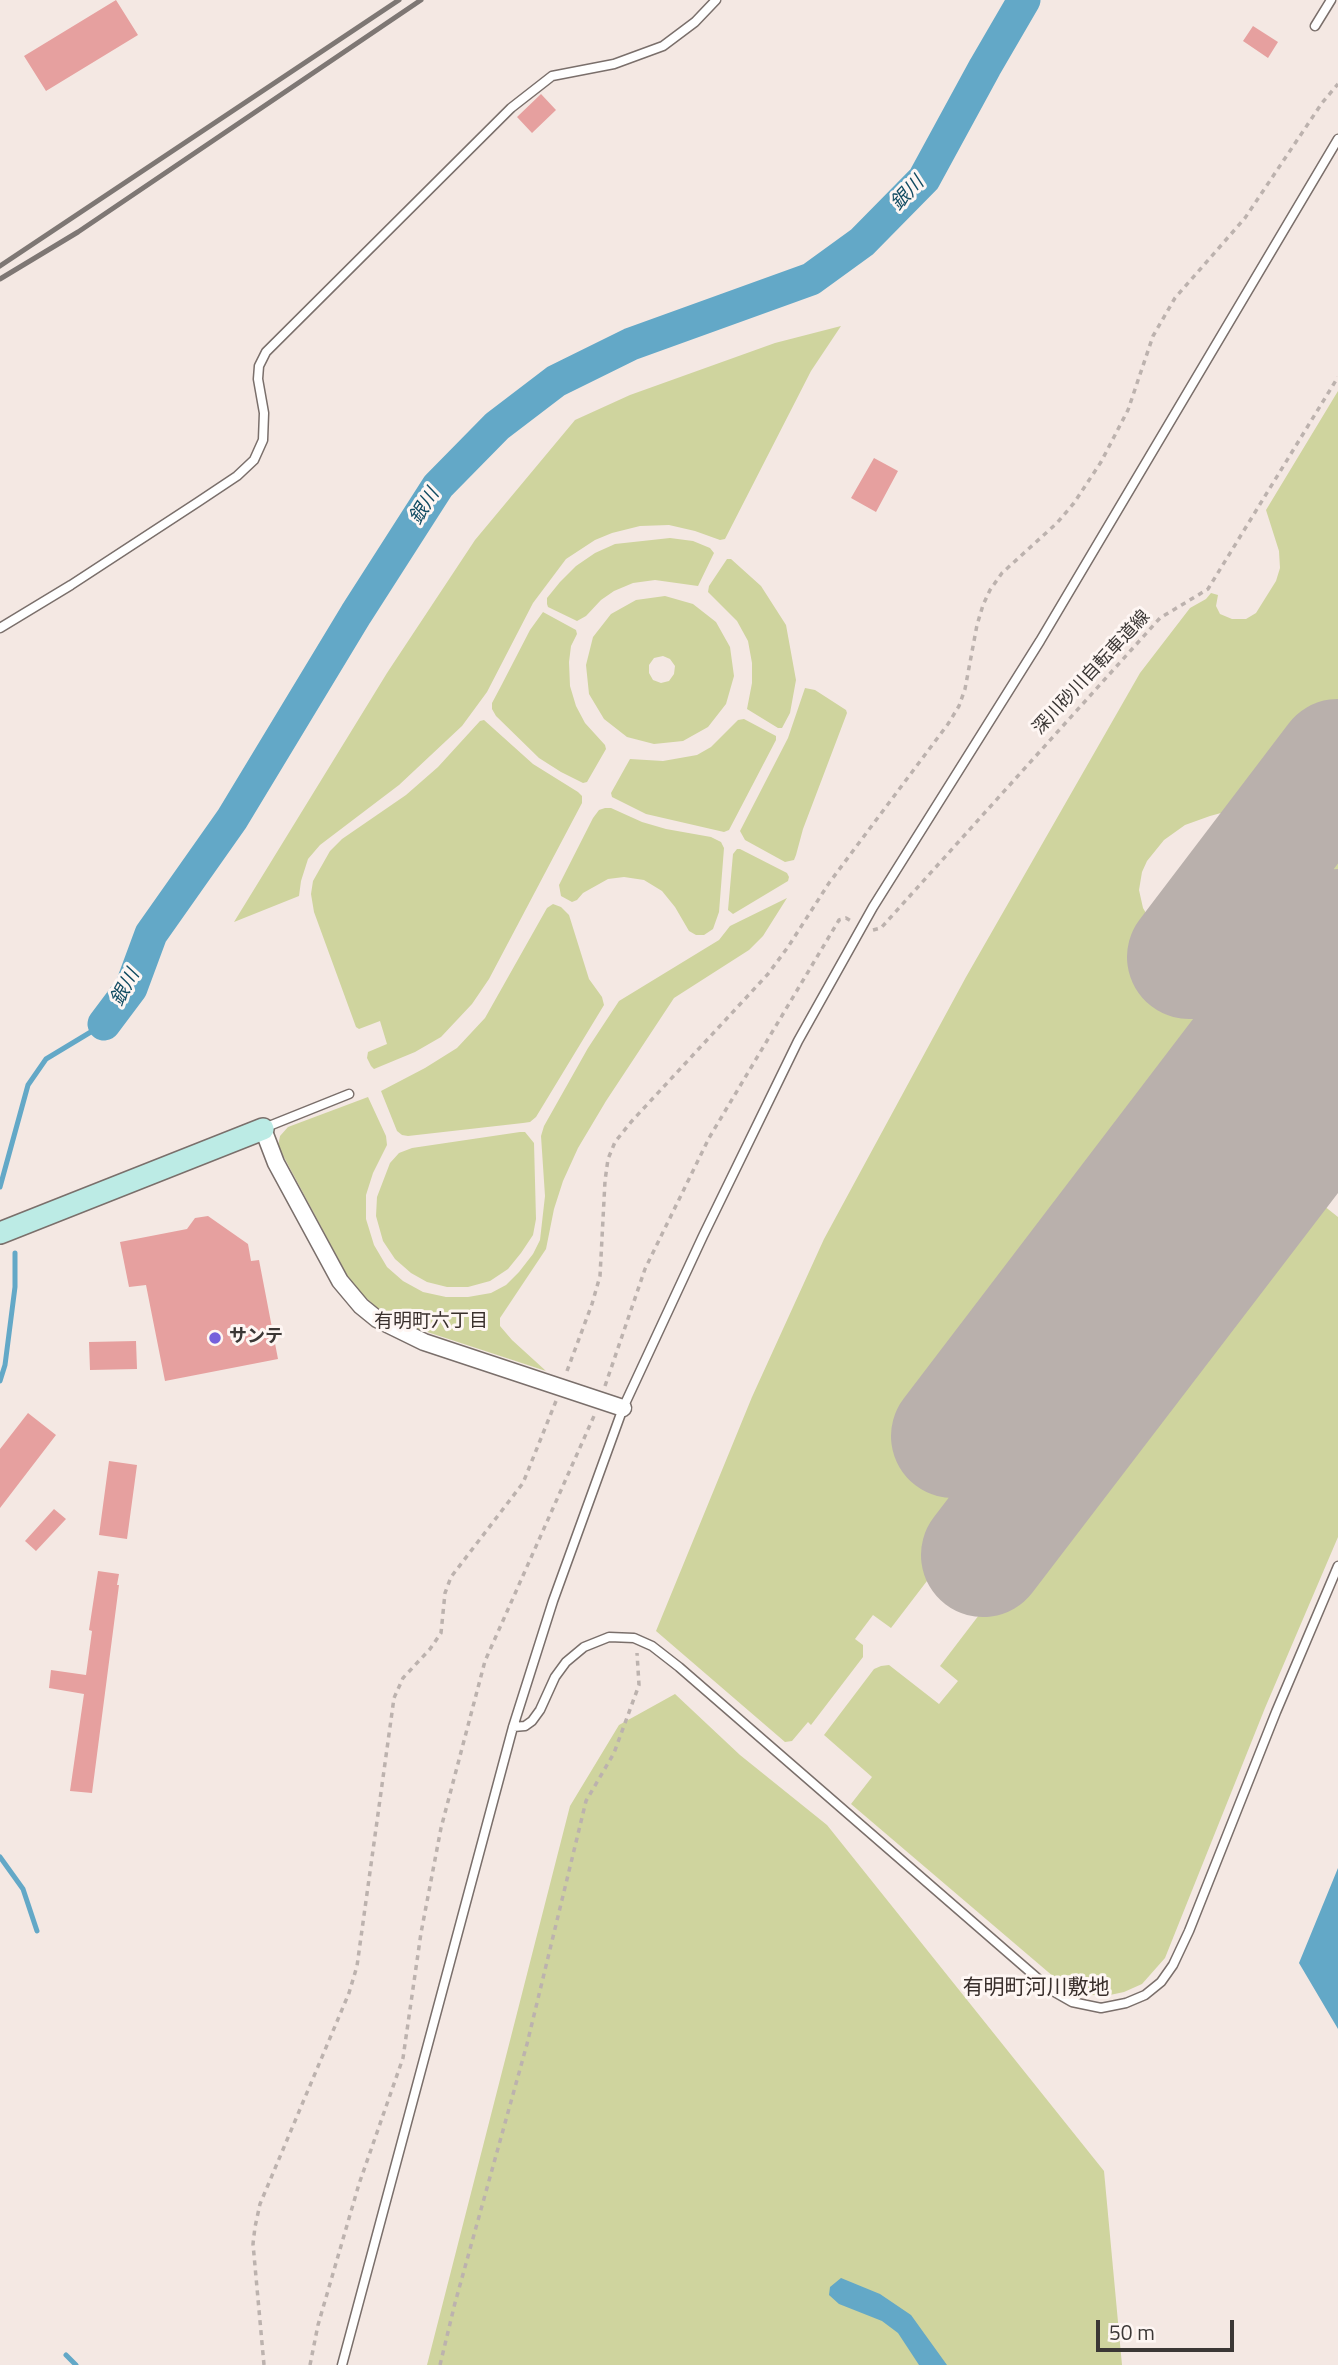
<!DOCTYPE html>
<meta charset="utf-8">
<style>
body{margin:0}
#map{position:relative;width:1338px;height:2365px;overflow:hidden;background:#f4e8e3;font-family:"Titillium Web",sans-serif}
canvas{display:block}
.scale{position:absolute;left:1096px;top:2320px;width:138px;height:32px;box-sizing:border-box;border:4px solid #3b3735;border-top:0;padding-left:9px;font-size:21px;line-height:24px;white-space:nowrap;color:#3b3735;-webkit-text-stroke:5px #fef6f3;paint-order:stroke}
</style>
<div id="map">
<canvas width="1338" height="2365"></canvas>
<div class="scale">50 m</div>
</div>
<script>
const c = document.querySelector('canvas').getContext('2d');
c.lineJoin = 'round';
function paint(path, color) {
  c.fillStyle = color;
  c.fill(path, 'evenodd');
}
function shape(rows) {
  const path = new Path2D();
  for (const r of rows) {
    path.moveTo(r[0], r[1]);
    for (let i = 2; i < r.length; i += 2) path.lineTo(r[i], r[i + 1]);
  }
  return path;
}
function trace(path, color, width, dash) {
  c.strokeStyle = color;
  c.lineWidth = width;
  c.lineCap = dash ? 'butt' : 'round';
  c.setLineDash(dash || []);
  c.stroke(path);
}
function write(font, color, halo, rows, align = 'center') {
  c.font = font + ' "Titillium Web","Noto Sans JP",sans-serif';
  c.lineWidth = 6;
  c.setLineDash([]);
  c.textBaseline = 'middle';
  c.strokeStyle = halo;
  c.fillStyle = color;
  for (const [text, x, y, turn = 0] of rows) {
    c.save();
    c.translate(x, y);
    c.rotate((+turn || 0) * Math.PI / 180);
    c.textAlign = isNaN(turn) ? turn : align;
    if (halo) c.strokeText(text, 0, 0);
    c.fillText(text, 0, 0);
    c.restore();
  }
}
paint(shape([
 [841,326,811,371,725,539,720,540,695,531,669,525,640,526,612,533,595,540,566,559,533,603,487,692,462,726,399,785,320,845,308,859,301,881,299,896,234,922,387,673,475,540,575,420,630,395,775,343],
 [1338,391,1338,701,1276,783,1261,795,1247,805,1232,810,1210,816,1185,825,1164,840,1147,861,1142,872,1139,890,1143,908,1154,927,1208,969,1338,799,1338,1024,1246,1144,1255,1152,891,1628,873,1615,855,1639,863,1645,863,1657,811,1725,808,1722,792,1741,785,1742,656,1631,752,1397,824,1239,966,977,1140,673,1190,608,1206,599,1211,593,1218,595,1216,606,1220,614,1232,619,1246,619,1256,613,1276,581,1280,568,1279,551,1266,510],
 [670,538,693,541,710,548,714,553,698,586,655,580,633,583,614,591,601,600,586,616,577,621,548,607,547,604,547,598,560,582,576,566,595,553,615,544],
 [727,559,731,559,761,586,786,625,796,680,790,713,782,728,778,728,747,709,752,683,752,663,748,641,737,621,708,592,709,586],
 [665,596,693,604,716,622,730,647,734,676,726,704,708,727,683,741,654,744,627,737,604,719,589,694,586,665,593,637,611,614,636,600],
 [663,656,670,659,675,666,674,674,669,681,661,683,653,680,649,673,649,665,654,658],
 [543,612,576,630,577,634,571,646,569,662,570,686,576,706,585,723,605,745,606,749,587,782,583,783,561,772,539,758,496,716,492,709,492,703,500,688,530,630],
 [805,688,815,690,846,710,847,713,803,829,796,855,794,860,785,862,745,840,740,831,788,738],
 [744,719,776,736,776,740,729,830,724,832,646,814,612,797,611,793,630,759,663,761,697,755,711,747,738,720],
 [484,720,533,764,578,792,582,796,582,803,489,979,472,1004,441,1037,415,1052,374,1069,371,1066,367,1058,368,1052,387,1044,380,1021,359,1029,356,1027,314,912,311,894,313,881,330,851,342,839,406,795,438,767,480,721],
 [605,808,611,808,642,822,666,829,711,837,721,842,724,848,719,912,713,929,704,935,696,935,689,931,675,907,662,891,644,880,624,877,608,879,583,893,577,900,572,902,561,896,559,885,593,818,599,810],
 [737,849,740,849,787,873,789,877,788,881,733,914,728,910,733,854],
 [787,898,763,936,749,950,674,998,606,1101,578,1148,563,1181,554,1209,546,1249,500,1318,500,1326,512,1340,546,1371,403,1324,383,1313,363,1295,348,1277,278,1146,280,1136,288,1127,368,1097,386,1136,387,1145,373,1173,366,1195,366,1219,374,1245,387,1267,403,1281,423,1292,446,1297,468,1297,491,1293,506,1285,519,1272,533,1254,540,1240,545,1196,541,1136,544,1126,588,1048,619,1001,719,940,730,926],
 [553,904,561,907,569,915,589,979,602,997,604,1005,536,1117,530,1122,523,1123,408,1136,402,1135,397,1131,381,1091,425,1068,457,1048,485,1018,547,908],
 [520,1132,525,1132,534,1143,536,1219,533,1235,521,1253,508,1269,490,1281,468,1287,447,1287,427,1282,411,1273,395,1259,383,1241,376,1216,377,1197,390,1163,399,1153,412,1148],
 [1261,1157,1298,1185,989,1589,959,1593,954,1562],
 [1304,1190,1338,1217,1338,1537,1265,1708,1165,1958,1142,1984,1124,1992,1110,1995,1092,1995,1077,1991,1061,1983,851,1804,872,1777,824,1735,874,1669,881,1666,889,1665,939,1704,958,1681,940,1666],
 [675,1694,740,1755,827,1825,1104,2171,1122,2365,427,2365,570,1806,619,1725]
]), '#cfd49e');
paint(shape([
 [1338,1868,1338,2029,1299,1963],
 [841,2278,880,2294,911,2315,947,2365,919,2365,898,2333,882,2321,839,2304,829,2295,830,2287]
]), '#63a8c7');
trace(shape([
 [0,1187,28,1085,46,1059,104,1024],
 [0,1381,5,1365,15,1287,15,1253],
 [0,1857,23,1889,37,1931],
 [66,2355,76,2365]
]), '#63a8c7', 5);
trace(shape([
 [104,1024,131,988,151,934,232,819,356,614,438,486,497,426,556,381,631,344,811,279,862,242,924,179,985,67,1024,0]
]), '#63a8c7', 33);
trace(shape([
 [1189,957,1338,761],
 [953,1436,1338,931],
 [983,1555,1338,1091]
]), '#b9b0ac', 124);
paint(shape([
 [116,0,138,35,46,91,24,56],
 [1253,26,1278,42,1268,58,1243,41],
 [541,94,556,110,532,133,517,117],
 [874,458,898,471,876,512,851,498],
 [208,1216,248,1244,251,1261,259,1260,278,1359,165,1381,146,1285,129,1287,120,1242,187,1229,195,1218],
 [136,1341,137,1369,90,1370,89,1342],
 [28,1413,56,1435,0,1508,0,1449],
 [109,1461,137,1465,127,1539,99,1535],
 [54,1509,66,1519,36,1551,25,1541],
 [98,1571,119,1574,117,1585,119,1585,92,1793,70,1791,84,1694,49,1688,51,1670,86,1675,92,1631,89,1630]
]), '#e6a09f');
const lane = shape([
 [1315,26,1331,0],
 [0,628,71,585,198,502,237,476,254,460,263,440,264,413,258,379,259,366,266,352,511,108,552,76,614,64,663,46,695,22,716,0],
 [264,1128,349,1094],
 [513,1727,525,1726,532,1721,540,1710,555,1677,566,1662,584,1647,609,1637,634,1638,652,1646,679,1667,1051,1990,1072,2002,1101,2008,1126,2003,1145,1995,1161,1982,1173,1965,1189,1931,1276,1712,1338,1566],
 [342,2365,513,1727,553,1601,623,1408,703,1236,798,1041,873,907,1040,641,1338,139]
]);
const street = shape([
 [263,1129,276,1163,340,1281,361,1306,377,1319,424,1342,623,1408]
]);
const secondary = shape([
 [0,1233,263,1129]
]);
trace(lane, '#7a6f6b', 11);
trace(street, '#7a6f6b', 19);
trace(secondary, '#7a6f6b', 24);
trace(shape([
 [873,930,881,928,1160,618,1208,589,1338,377],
 [567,1371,592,1304,600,1276,605,1181,608,1159,615,1142,631,1122,768,974,788,947,829,883,948,724,959,706,965,689,977,625,983,605,990,590,1002,573,1057,523,1074,503,1101,462,1128,410,1153,336,1175,298,1245,218,1322,103,1338,84],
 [605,1386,645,1269,709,1138,839,920,846,918,853,922],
 [264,2365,253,2244,255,2227,260,2204,349,1993,357,1966,394,1698,403,1678,430,1649,441,1633,445,1593,451,1577,523,1483,556,1401],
 [310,2365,318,2325,359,2184,403,2058,421,1933,441,1828,485,1661,594,1416],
 [440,2365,455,2303,527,2044,586,1801,614,1753,639,1685,637,1653]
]), '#bcb2ae', 3.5, [5, 5]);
trace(lane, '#fff', 8);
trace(street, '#fff', 16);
trace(secondary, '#bcebe5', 21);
trace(shape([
 [0,266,399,0],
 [0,279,78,232,421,0]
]), '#7e7774', 5);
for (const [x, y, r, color] of [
 [215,1338,7,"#7560db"]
]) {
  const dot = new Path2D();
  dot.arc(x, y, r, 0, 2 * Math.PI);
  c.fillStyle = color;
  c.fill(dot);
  trace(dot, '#fef6f3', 2.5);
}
write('18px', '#3b3735', '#fef6f3', [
 ["深川砂川自転車道線",1092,673,-47]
]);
write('bold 18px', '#3b3735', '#fef6f3', [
 ["サンテ",229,1338]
], 'left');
write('italic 19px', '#124c62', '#fef6f3', [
 ["銀川",908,194,-47],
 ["銀川",425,507,-58],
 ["銀川",126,988,-61]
]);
write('19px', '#392f2c', '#fef6f3', [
 ["有明町六丁目",431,1322]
]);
write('21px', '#392f2c', '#fef6f3', [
 ["有明町河川敷地",1036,1989]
]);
</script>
